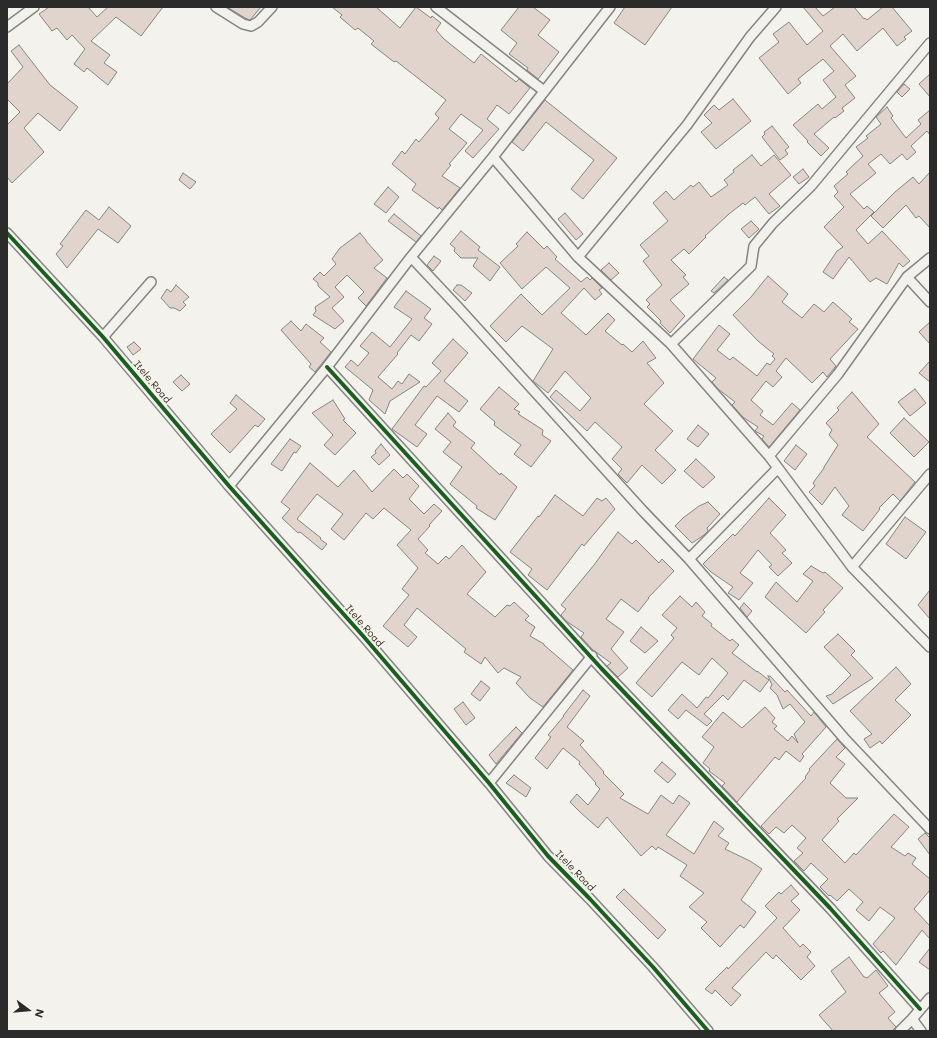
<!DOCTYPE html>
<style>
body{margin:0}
#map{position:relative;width:937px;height:1038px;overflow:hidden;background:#f4f2ec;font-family:Mali,sans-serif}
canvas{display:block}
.frame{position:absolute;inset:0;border:8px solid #2b2b2b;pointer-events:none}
.north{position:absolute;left:8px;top:990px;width:40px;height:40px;-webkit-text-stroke:3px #f7f3e8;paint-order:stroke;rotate:106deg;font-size:11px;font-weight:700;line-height:16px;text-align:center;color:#2b2b2b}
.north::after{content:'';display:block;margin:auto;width:14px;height:18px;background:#2b2b2b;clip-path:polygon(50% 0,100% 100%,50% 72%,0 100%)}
</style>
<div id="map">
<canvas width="937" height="1038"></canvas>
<div class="frame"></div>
<div class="north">N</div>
</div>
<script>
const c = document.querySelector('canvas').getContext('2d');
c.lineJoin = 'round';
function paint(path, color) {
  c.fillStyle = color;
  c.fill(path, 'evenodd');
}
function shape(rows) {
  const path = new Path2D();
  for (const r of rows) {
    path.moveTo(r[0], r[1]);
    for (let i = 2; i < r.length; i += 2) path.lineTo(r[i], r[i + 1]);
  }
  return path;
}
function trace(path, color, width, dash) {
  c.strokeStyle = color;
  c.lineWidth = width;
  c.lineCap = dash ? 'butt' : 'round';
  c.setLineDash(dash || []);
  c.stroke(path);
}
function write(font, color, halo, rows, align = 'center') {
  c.font = font + ' Mali,sans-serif';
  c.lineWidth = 3.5;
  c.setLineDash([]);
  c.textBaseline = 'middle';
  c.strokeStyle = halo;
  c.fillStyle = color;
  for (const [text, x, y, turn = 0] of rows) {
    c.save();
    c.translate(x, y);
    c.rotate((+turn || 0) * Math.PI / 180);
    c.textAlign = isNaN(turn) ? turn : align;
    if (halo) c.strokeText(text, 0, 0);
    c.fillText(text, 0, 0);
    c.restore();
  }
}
const building = shape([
 [49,7,88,7,97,17,108,7,163,7,141,36,116,17,91,41,110,55,104,63,117,72,108,85,87,68,84,72,74,64,85,49,72,35,67,40,57,28,52,31,39,14,49,7],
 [227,7,261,7,250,20,245,18,227,7],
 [332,7,376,7,400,28,416,7,431,18,432,16,441,23,436,30,444,39,474,63,481,54,516,82,519,79,530,88,509,114,497,105,487,119,499,129,473,158,465,151,483,130,461,114,449,129,467,143,449,164,451,165,442,176,460,188,442,210,439,207,438,209,412,190,416,184,392,164,402,151,405,154,416,139,419,142,439,118,435,114,446,100,396,61,394,62,371,44,374,41,358,28,355,30,340,17,342,15,332,7],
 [519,7,533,7,550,20,538,35,559,52,538,79,527,70,528,68,509,54,517,43,501,30,519,7],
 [625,7,672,7,645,45,614,23,625,7],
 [803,7,815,7,823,16,835,7,854,7,864,19,865,18,867,20,883,7,892,7,912,31,904,37,906,39,897,46,883,28,857,51,843,34,830,46,856,76,845,85,855,98,842,108,844,111,835,118,834,117,814,134,829,148,821,156,807,142,808,141,793,125,818,104,822,109,836,97,823,80,834,71,823,59,798,79,801,83,788,94,759,58,779,42,773,34,789,22,807,45,823,31,803,7],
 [19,45,50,85,78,107,60,131,38,113,24,128,44,152,12,183,7,177,7,125,20,112,7,99,7,84,23,67,11,51,19,45],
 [930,74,930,97,919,84,930,74],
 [904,84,910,89,902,97,897,92,904,84],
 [733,99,751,121,716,149,701,132,712,123,704,115,714,105,719,110,733,99],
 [545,100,617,158,583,199,571,189,594,160,546,122,523,151,512,142,545,100],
 [887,107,893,116,891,118,906,138,921,124,918,120,930,110,930,135,927,131,911,146,916,152,907,160,902,154,890,164,881,154,868,164,876,173,850,194,864,209,867,206,874,212,856,230,868,244,882,231,910,261,903,267,899,263,887,284,876,278,870,282,849,257,833,279,823,272,837,251,843,247,824,227,844,207,834,196,838,192,834,186,848,174,846,172,863,156,856,147,868,138,866,136,881,124,876,117,887,107],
 [772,126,789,147,785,150,788,154,780,160,762,137,765,134,764,132,772,126],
 [752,155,761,166,774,155,791,175,769,194,780,206,769,214,755,197,745,205,743,203,729,214,705,236,706,237,689,254,684,249,671,260,686,275,683,277,689,284,670,300,685,316,670,333,660,323,661,321,647,307,650,304,646,300,662,285,643,261,649,256,640,245,668,221,653,203,666,191,674,200,691,185,693,187,699,182,711,197,728,185,724,180,734,172,733,170,752,155],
 [803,169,809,177,799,184,793,177,803,169],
 [930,172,930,228,919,216,916,218,906,205,883,228,871,216,895,192,913,177,919,184,930,172],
 [183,173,196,182,190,189,179,180,183,173],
 [388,187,399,197,386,213,374,204,388,187],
 [109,207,131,226,118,243,98,229,67,268,56,254,63,246,60,244,86,210,99,220,109,207],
 [565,213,583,234,576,240,558,219,565,213],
 [394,214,421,236,416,242,388,221,394,214],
 [751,221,759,229,749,238,741,229,751,221],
 [461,231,480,247,478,250,500,267,490,281,473,266,478,258,461,258,454,251,455,248,450,244,461,231],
 [527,232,544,249,547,246,557,257,555,259,581,282,587,277,590,280,592,278,602,288,599,290,602,294,595,300,584,288,561,313,586,335,608,313,615,320,605,331,622,345,623,344,632,352,643,341,656,358,647,363,664,383,644,404,673,431,655,450,676,470,662,484,642,465,627,483,618,474,622,469,612,459,622,447,595,422,587,431,550,397,556,390,580,411,591,398,565,371,548,393,533,381,553,349,522,326,506,342,490,326,521,294,542,315,570,288,546,267,522,289,500,263,518,246,516,244,527,232],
 [360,233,366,240,366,241,383,260,374,268,387,278,366,306,358,298,364,292,347,275,335,287,344,297,332,308,344,321,335,329,313,315,316,311,315,307,330,297,318,286,318,283,313,279,320,272,324,276,336,264,332,259,340,248,360,233],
 [434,256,441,261,433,271,427,265,434,256],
 [609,263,619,273,611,280,601,270,609,263],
 [768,276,788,294,782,302,802,318,814,304,824,312,833,302,852,319,849,322,858,329,830,359,836,366,827,377,823,372,812,383,786,358,776,371,782,377,773,387,766,381,751,400,763,411,760,415,773,425,792,403,800,410,769,447,762,439,764,436,755,431,758,427,744,418,732,405,735,402,718,389,712,382,716,378,693,359,719,325,730,334,717,350,730,360,733,357,757,376,767,363,770,365,775,359,772,356,774,354,758,341,733,315,751,297,768,276],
 [724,277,728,280,714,293,711,291,724,277],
 [176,285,189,297,183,302,186,305,180,311,174,308,170,308,161,298,167,289,171,292,176,285],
 [457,285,461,285,472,293,465,301,453,290,457,285],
 [406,291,431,309,424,318,432,324,419,341,411,335,397,353,398,354,378,377,392,389,398,381,402,384,409,374,420,382,390,401,385,414,369,400,373,390,345,367,351,360,358,366,369,353,360,346,372,332,390,347,412,319,394,307,406,291],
 [291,321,301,331,306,324,324,338,320,342,331,352,315,372,309,367,311,364,281,330,291,321],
 [930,322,930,344,919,332,930,322],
 [453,339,468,353,444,381,468,401,459,412,437,396,415,425,427,434,417,447,392,429,424,386,426,387,441,371,432,363,453,339],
 [134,342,141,349,133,355,127,347,134,342],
 [930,361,930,382,919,373,930,361],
 [181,375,190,384,182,391,173,382,181,375],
 [499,387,519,404,514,409,520,412,518,414,543,430,542,435,551,441,531,467,514,454,521,445,494,425,495,422,480,409,499,387],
 [915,389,926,403,910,416,898,402,915,389],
 [852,392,879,424,867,437,915,482,900,501,893,494,879,508,880,509,863,531,842,515,849,506,835,487,822,505,809,492,815,486,813,483,824,468,824,467,838,445,829,435,832,430,826,423,839,410,837,408,852,392],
 [236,395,265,419,258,427,255,425,230,453,211,434,237,409,230,403,236,395],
 [333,400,345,419,343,420,356,433,335,455,324,445,333,435,312,413,333,400],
 [448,413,456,422,453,426,475,443,471,448,500,475,501,473,517,487,495,520,476,508,477,506,450,484,462,467,443,452,451,442,435,429,448,413],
 [904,418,929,442,914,457,890,433,904,418],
 [698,425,709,434,698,447,687,439,698,425],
 [290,439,301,446,296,453,294,452,282,471,271,464,290,439],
 [381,444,390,455,379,465,371,457,376,453,375,451,381,444],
 [796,445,807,454,795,470,784,461,796,445],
 [696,459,715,477,703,488,684,471,696,459],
 [310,463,338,487,354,470,372,492,394,469,403,478,407,474,419,486,409,499,424,514,434,504,442,511,429,525,430,526,418,539,428,550,425,553,438,564,446,556,449,559,462,545,486,572,467,594,495,617,507,605,510,606,514,602,529,616,525,620,535,627,530,636,544,644,544,645,573,670,543,707,530,698,516,683,521,677,504,668,498,673,485,657,481,664,464,652,466,649,417,608,404,625,417,637,408,647,383,626,409,595,402,589,418,568,397,545,411,530,384,508,373,519,366,513,344,540,331,529,343,514,317,494,297,519,321,538,320,539,327,544,322,550,300,532,298,533,282,518,290,509,281,502,310,463],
 [555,495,583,516,597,498,602,501,606,498,615,509,584,546,582,544,547,590,528,575,532,569,510,552,538,516,539,517,555,495],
 [769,498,786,515,770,533,786,550,782,553,792,563,778,576,769,567,772,565,758,550,740,573,753,583,739,600,728,593,733,587,711,572,703,564,733,534,735,536,769,498],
 [708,502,720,514,707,528,708,531,704,535,692,543,675,526,683,518,699,506,708,502],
 [905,517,926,532,906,559,886,544,905,517],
 [618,532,632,544,636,540,659,563,662,559,674,571,648,598,649,598,638,612,621,599,606,619,624,632,611,649,628,668,618,677,607,666,611,663,593,650,581,637,584,633,566,621,561,615,566,609,561,605,594,565,618,532],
 [811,566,823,573,825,572,843,588,823,610,825,612,806,633,765,597,776,582,797,602,813,581,803,574,811,566],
 [930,590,930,619,918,605,930,590],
 [680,596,692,607,696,602,705,612,702,616,712,624,711,626,730,641,732,639,739,645,732,653,757,672,757,671,769,680,760,692,744,680,728,700,723,695,704,714,712,721,707,726,686,710,678,719,668,710,682,694,697,708,706,697,708,698,728,673,712,658,699,675,682,662,652,697,636,683,674,638,671,635,677,628,662,615,680,596],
 [744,603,752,611,747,617,740,608,744,603],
 [641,627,658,641,645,653,630,641,641,627],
 [838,634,855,651,851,655,873,678,833,704,826,696,832,694,851,675,824,647,838,634],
 [896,667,911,684,895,700,911,715,882,744,880,741,870,748,864,739,872,734,850,711,896,667],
 [768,676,770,676,785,692,787,690,811,716,814,712,826,727,802,754,804,756,800,762,786,751,779,760,775,757,737,802,722,786,725,783,709,771,710,769,703,763,714,747,702,737,723,712,742,728,765,707,775,718,772,722,777,726,774,729,788,741,792,736,798,743,794,734,805,722,790,704,783,709,777,695,770,688,772,685,768,676],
 [481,681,490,688,480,701,471,694,481,681],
 [583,690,590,696,567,727,584,741,580,745,604,772,603,773,624,794,620,798,648,814,661,795,673,804,679,795,690,803,666,835,694,854,714,821,724,829,718,836,729,843,725,849,750,861,762,869,741,900,756,912,744,928,740,925,720,947,701,928,707,922,689,907,704,893,680,876,687,865,658,847,656,850,652,846,641,856,607,817,598,828,581,813,570,802,577,794,588,805,600,789,595,784,596,783,579,764,580,762,563,748,547,769,535,758,551,737,548,735,564,716,563,716,583,690],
 [463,702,475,718,466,725,454,709,463,702],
 [516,727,522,733,496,764,489,755,516,727],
 [837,739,845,748,836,757,845,764,830,783,846,798,858,798,837,819,839,821,822,840,845,863,854,853,856,855,894,814,909,827,891,847,905,856,908,853,916,858,912,864,930,879,930,890,914,909,930,926,930,939,922,930,896,965,883,951,881,953,873,944,895,918,880,907,869,921,856,910,863,902,849,889,837,901,830,895,829,896,820,887,828,879,811,863,804,871,794,861,803,853,797,848,806,838,792,825,784,833,776,827,769,834,761,826,806,778,805,777,810,770,809,769,837,739],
 [662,762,676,774,668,783,654,771,662,762],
 [514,775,531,788,526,797,506,783,514,775],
 [925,833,930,838,930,855,918,839,925,833],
 [791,885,799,894,791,901,800,910,783,928,800,947,803,944,811,952,807,957,815,966,801,980,776,955,773,959,766,952,732,988,741,995,731,1006,715,990,712,994,705,989,727,967,728,969,777,918,765,906,779,892,781,894,791,885],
 [624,889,666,930,658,939,616,897,624,889],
 [930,948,930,970,919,962,930,948],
 [849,957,864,977,865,977,867,978,876,970,888,986,879,993,895,1012,888,1018,896,1027,892,1031,833,1031,819,1015,846,992,831,971,849,957]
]);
paint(building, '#e0d4cd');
trace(building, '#858582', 1);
const street = shape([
 [216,7,243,24,251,26,258,22,272,7],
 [436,7,544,91],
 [7,27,34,7],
 [493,157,578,257,671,344,769,456,852,567,930,647],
 [7,233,103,337,229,486,364,637,489,783,548,856,590,899,653,967,708,1031],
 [411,257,457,306,643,511,689,559,844,738,930,829],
 [578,257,687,125,750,37,776,7],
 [907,277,930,302],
 [103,337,151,282],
 [671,344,751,266,754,246,773,223,811,186,930,43],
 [327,367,601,668,830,908,920,1009],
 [769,456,838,374,907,277,930,258],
 [229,486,327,367,411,257,493,157,610,7],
 [689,559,778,468],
 [852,567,930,474],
 [489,783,592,656],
 [912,1019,921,1031],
 [900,1031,912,1019,930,998]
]);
trace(street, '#858582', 12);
trace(street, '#f2f1ed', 9);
trace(shape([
 [7,233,103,337,229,486,364,637,489,783,548,856,590,899,653,967,708,1031],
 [327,367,601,668,830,908,920,1009]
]), '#1b5e20', 4);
write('10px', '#2b2b2b', '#f7f3e8', [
 ["Itele Road",152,382,50],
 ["Itele Road",364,626,49],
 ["Itele Road",575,871,46]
]);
</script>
